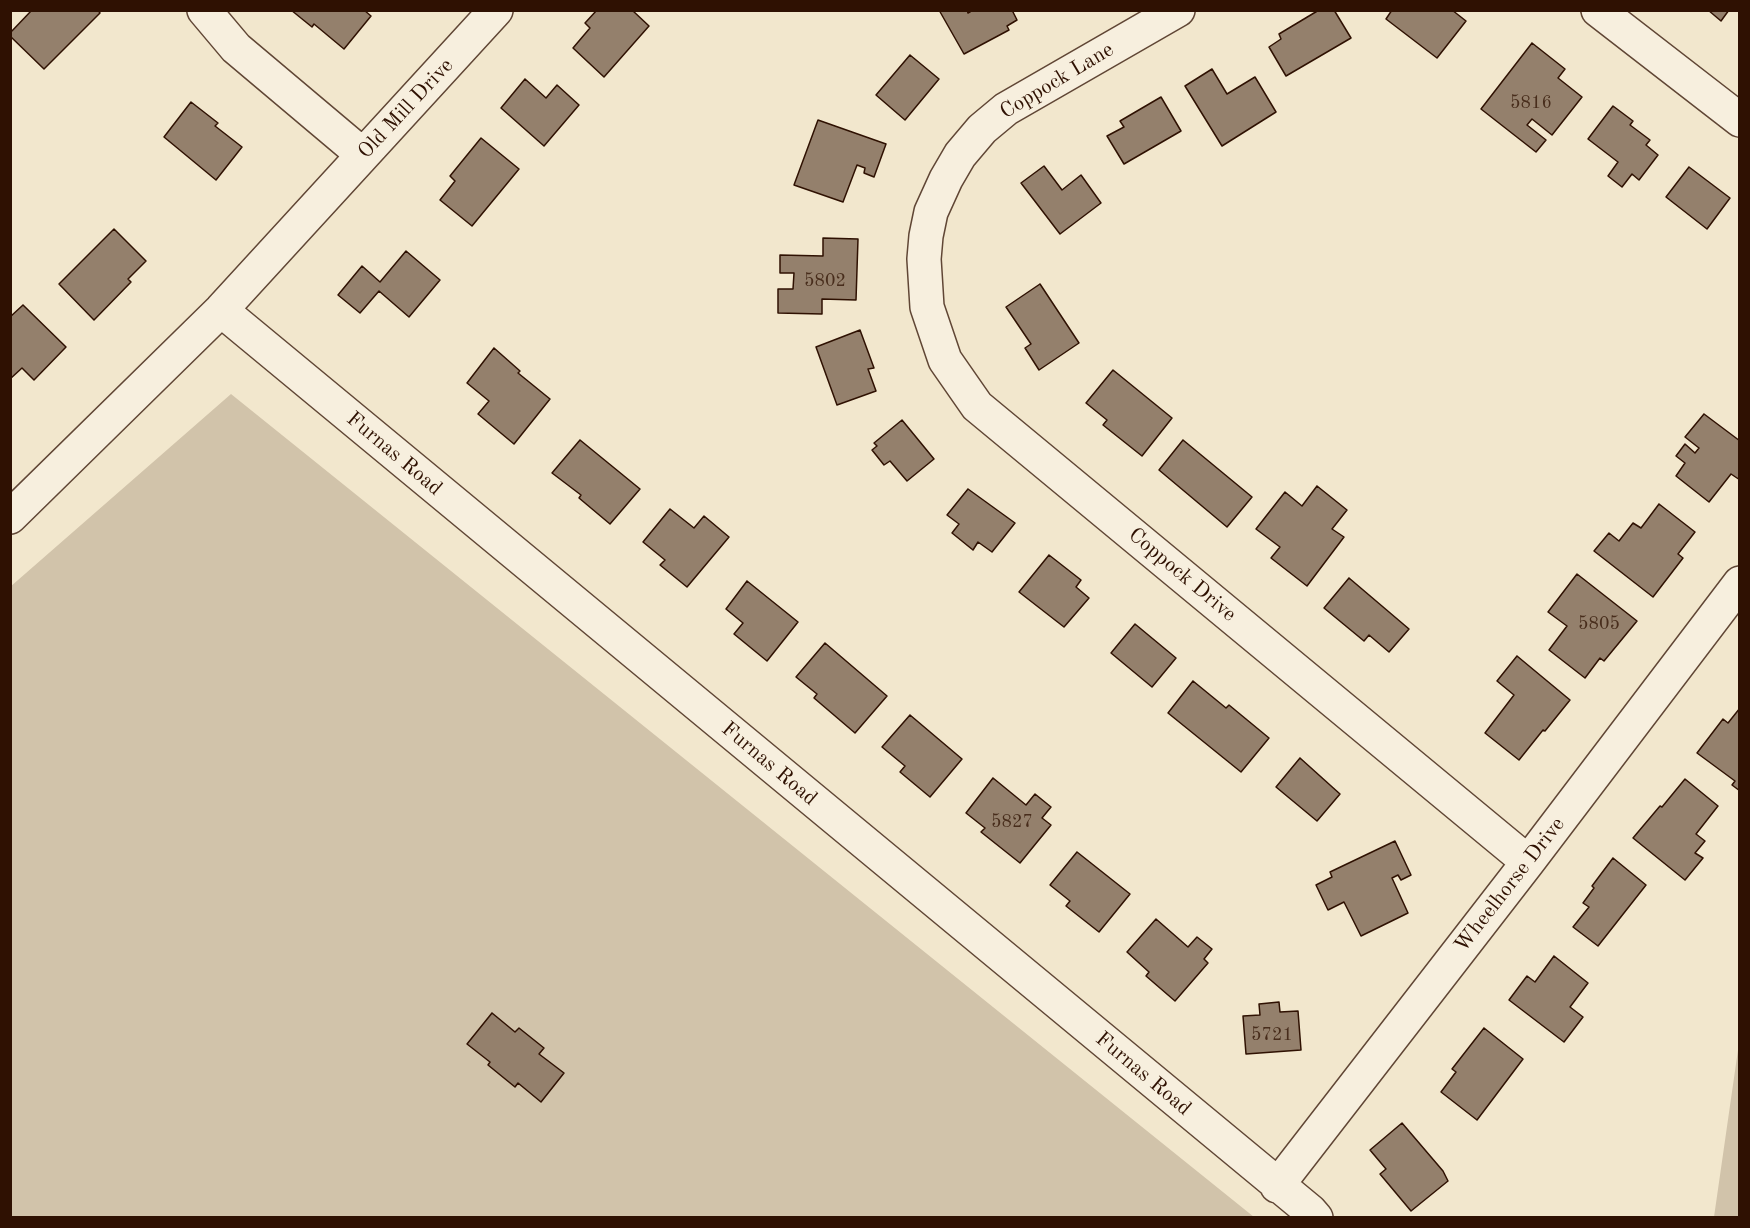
<!DOCTYPE html>
<style>
body{margin:0}
#map{position:relative;width:1750px;height:1228px;overflow:hidden;background:#f2e7cd;font-family:"Old Standard TT",serif}
canvas{display:block}
.frame{position:absolute;inset:0;border:12px solid #2f1102;pointer-events:none}
</style>
<div id="map">
<canvas width="1750" height="1228"></canvas>
<div class="frame"></div>
</div>
<script>
const c = document.querySelector('canvas').getContext('2d');
c.lineJoin = 'round';
function paint(path, color) {
  c.fillStyle = color;
  c.fill(path, 'evenodd');
}
function shape(rows) {
  const path = new Path2D();
  for (const r of rows) {
    path.moveTo(r[0], r[1]);
    for (let i = 2; i < r.length; i += 2) path.lineTo(r[i], r[i + 1]);
  }
  return path;
}
function trace(path, color, width, dash) {
  c.strokeStyle = color;
  c.lineWidth = width;
  c.lineCap = dash ? 'butt' : 'round';
  c.setLineDash(dash || []);
  c.stroke(path);
}
function write(font, color, halo, rows, align = 'center') {
  c.font = font + ' "Old Standard TT",serif';
  c.lineWidth = 4.5;
  c.setLineDash([]);
  c.textBaseline = 'middle';
  c.strokeStyle = halo;
  c.fillStyle = color;
  for (const [text, x, y, turn = 0] of rows) {
    c.save();
    c.translate(x, y);
    c.rotate((+turn || 0) * Math.PI / 180);
    c.textAlign = isNaN(turn) ? turn : align;
    if (halo) c.strokeText(text, 0, 0);
    c.fillText(text, 0, 0);
    c.restore();
  }
}
paint(shape([
 [231,394,1254,1217,11,1217,10,587],
 [1739,1048,1739,1217,1714,1217,1738,1050]
]), '#d1c3aa');
const building = shape([
 [32,10,98,10,100,13,44,69,10,36,10,33,32,10],
 [291,10,364,10,371,16,344,49,314,24,312,27,291,10],
 [597,10,632,10,649,26,604,77,573,48,590,28,585,23,597,10],
 [939,10,967,10,968,13,973,10,1012,10,1017,20,1007,26,1009,30,964,54,939,10],
 [1319,10,1334,10,1351,38,1286,76,1269,47,1281,39,1279,34,1319,10],
 [1392,10,1452,10,1466,21,1437,58,1386,19,1392,10],
 [1708,10,1729,10,1721,21,1708,10],
 [1532,43,1565,69,1558,78,1582,97,1552,135,1532,119,1527,125,1546,140,1536,152,1481,109,1532,43],
 [910,55,939,79,905,120,876,95,910,55],
 [1212,69,1227,94,1255,77,1276,112,1222,146,1185,86,1212,69],
 [525,79,546,98,557,85,579,105,544,146,501,108,525,79],
 [1161,97,1181,131,1124,164,1107,136,1124,127,1120,121,1161,97],
 [191,102,218,123,215,126,242,147,216,180,164,137,191,102],
 [1613,106,1633,121,1630,125,1650,140,1646,145,1658,155,1639,180,1632,174,1622,187,1608,176,1618,162,1588,139,1613,106],
 [818,120,886,144,874,177,864,173,865,168,857,165,843,202,794,185,818,120],
 [481,138,519,169,472,226,440,200,455,181,450,176,481,138],
 [1044,166,1062,190,1081,175,1101,203,1060,234,1021,183,1044,166],
 [1689,167,1730,198,1707,229,1666,197,1689,167],
 [114,229,146,261,128,279,131,282,94,320,59,284,114,229],
 [823,238,858,239,856,300,822,299,822,314,778,313,778,289,793,289,794,273,780,273,780,255,823,256,823,238],
 [406,251,440,280,409,317,379,291,360,313,338,295,362,266,380,282,406,251],
 [1040,284,1079,343,1039,370,1025,348,1031,344,1006,307,1040,284],
 [23,305,66,347,34,380,22,368,10,379,10,317,23,305],
 [860,330,874,368,868,369,876,391,837,405,816,347,860,330],
 [494,348,520,371,518,373,550,399,514,444,478,414,489,401,467,383,494,348],
 [1113,370,1172,418,1142,456,1103,425,1107,420,1086,403,1113,370],
 [1704,414,1740,441,1740,480,1731,474,1709,502,1676,476,1685,463,1676,456,1685,444,1695,453,1699,448,1685,437,1704,414],
 [902,420,934,459,907,481,890,461,884,465,872,450,877,446,874,443,902,420],
 [580,440,640,489,610,524,579,498,581,495,552,473,580,440],
 [1183,440,1252,497,1227,527,1159,470,1183,440],
 [1317,486,1347,510,1332,529,1344,537,1307,586,1271,558,1280,547,1256,529,1285,492,1302,506,1317,486],
 [968,489,1015,523,992,552,978,542,973,550,952,533,959,524,947,515,968,489],
 [1659,504,1695,532,1678,554,1683,558,1653,597,1594,551,1609,533,1619,541,1633,523,1641,528,1659,504],
 [670,509,694,528,704,516,729,537,687,587,660,565,665,560,643,542,670,509],
 [1049,555,1081,580,1076,587,1089,598,1064,627,1019,592,1049,555],
 [1577,574,1637,621,1604,661,1600,658,1585,678,1549,650,1567,626,1548,612,1577,574],
 [1349,578,1409,629,1389,652,1369,635,1364,641,1324,608,1349,578],
 [747,581,798,622,767,661,734,634,743,623,726,609,747,581],
 [1135,624,1176,658,1152,687,1111,653,1135,624],
 [825,643,887,696,855,733,814,698,817,694,796,677,825,643],
 [1517,656,1570,700,1545,731,1543,730,1519,760,1485,733,1514,695,1497,681,1517,656],
 [1193,681,1226,708,1229,705,1269,738,1241,772,1168,713,1193,681],
 [1740,708,1740,791,1732,785,1735,781,1697,753,1723,719,1728,723,1740,708],
 [910,715,962,759,930,797,900,772,905,766,882,747,910,715],
 [1300,758,1340,794,1317,821,1276,787,1300,758],
 [993,778,1026,805,1035,794,1051,807,1042,818,1051,825,1020,863,981,832,985,828,966,813,993,778],
 [1685,779,1718,806,1696,834,1705,841,1695,853,1703,858,1685,880,1633,838,1660,806,1662,807,1685,779],
 [1395,841,1411,875,1401,880,1398,875,1392,878,1408,913,1361,936,1344,902,1328,910,1316,885,1332,877,1330,872,1395,841],
 [1077,852,1130,894,1099,932,1066,906,1070,901,1050,885,1077,852],
 [1613,858,1646,885,1598,946,1573,927,1589,907,1583,903,1594,888,1592,886,1613,858],
 [1156,919,1188,947,1197,937,1212,949,1204,959,1208,963,1175,1001,1146,976,1149,972,1127,952,1156,919],
 [1554,956,1588,983,1570,1007,1583,1017,1564,1042,1509,1000,1527,976,1535,982,1554,956],
 [1279,1002,1280,1012,1298,1011,1301,1050,1246,1054,1243,1016,1260,1015,1259,1004,1279,1002],
 [492,1013,515,1032,519,1028,544,1048,539,1054,564,1073,541,1102,518,1083,515,1087,488,1065,490,1062,467,1044,492,1013],
 [1484,1028,1523,1059,1477,1120,1441,1092,1456,1072,1452,1069,1484,1028],
 [1402,1123,1443,1171,1448,1181,1411,1211,1380,1174,1386,1169,1370,1150,1402,1123]
]);
paint(building, '#94806c');
trace(building, '#2f1102', 1.5);
const minor = shape([
 [204,10,236,48,363,155],
 [1178,10,1006,109,982,129,960,155,946,179,931,212,926,236,924,259,927,307,945,360,977,406,1528,862],
 [1598,10,1740,120],
 [221,310,1310,1211,1316,1218],
 [10,517,221,310,496,10],
 [1277,1186,1528,862,1740,583]
]);
trace(minor, '#604635', 36);
trace(minor, '#f7efde', 33);
write('18px', '#482d1c', null, [
 ["5816",1531,103],
 ["5802",825,281],
 ["5805",1599,624],
 ["5827",1012,822],
 ["5721",1272,1035]
]);
write('21px', '#2f1102', '#f7efde', [
 ["Coppock Lane",1057,81,-31],
 ["Old Mill Drive",406,109,-47],
 ["Furnas Road",394,454,40],
 ["Coppock Drive",1182,575,40],
 ["Furnas Road",769,764,40],
 ["Wheelhorse Drive",1510,885,-52],
 ["Furnas Road",1143,1074,40]
]);
</script>
